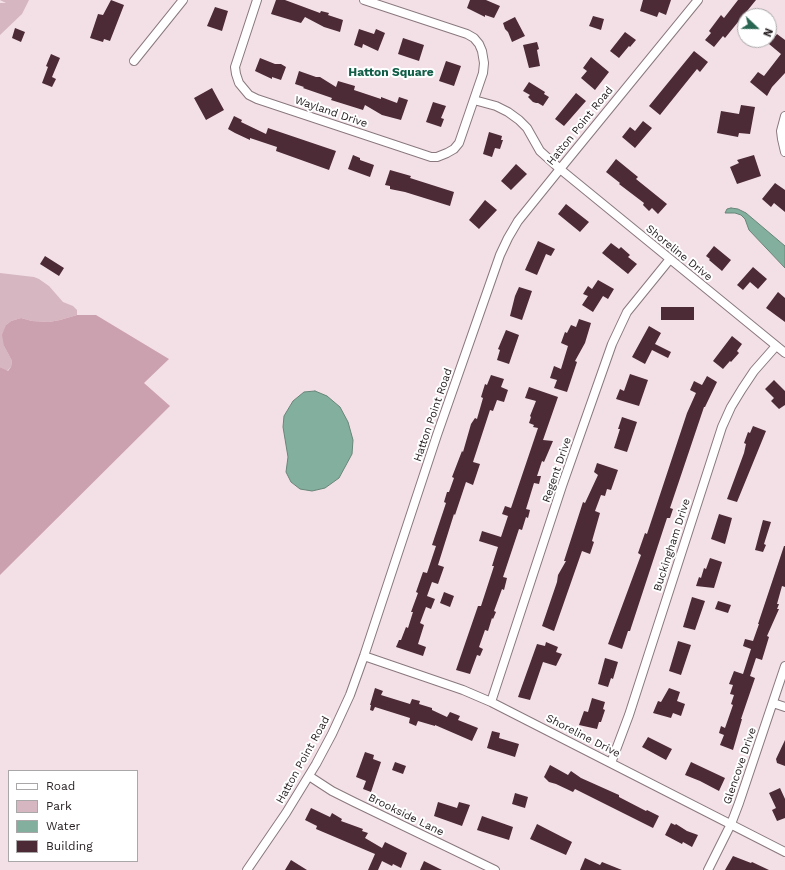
<!DOCTYPE html>
<style>
body{margin:0}
#map{position:relative;width:785px;height:870px;overflow:hidden;background:#f3e0e6;font-family:"Work Sans",sans-serif}
canvas{display:block}
.legend{position:absolute;left:8px;top:770px;width:130px;height:92px;box-sizing:border-box;background:#fff;border:1px solid #a9a7a7;margin:0;padding:5px 7px;list-style:none;font-size:12px;color:#292224}
.legend li{display:flex;align-items:center;gap:8px;height:20px}
.legend b{width:20px;border:1px solid #a9a7a7}
.north{position:absolute;left:737px;top:8px;width:40px;height:40px;box-sizing:border-box;background:#fff;border:1px solid #a9a7a7;border-radius:50%;rotate:112deg;font-size:11px;font-weight:700;line-height:16px;text-align:center;color:#292224}
.north::after{content:'';display:block;margin:auto;width:14px;height:18px;background:#296652;clip-path:polygon(50% 0,100% 100%,50% 72%,0 100%)}
</style>
<div id="map">
<canvas width="785" height="870"></canvas>
<ul class="legend">
<li><b style="height:5px;background:#fff"></b>Road</li>
<li><b style="height:11px;background:#d6b6c0"></b>Park</li>
<li><b style="height:11px;background:#83b09e"></b>Water</li>
<li><b style="height:11px;background:#4c2a36"></b>Building</li>
</ul>
<div class="north">N</div>
</div>
<script>
const c = document.querySelector('canvas').getContext('2d');
c.lineJoin = 'round';
function paint(path, color) {
  c.fillStyle = color;
  c.fill(path, 'evenodd');
}
function shape(rows) {
  const path = new Path2D();
  for (const r of rows) {
    path.moveTo(r[0], r[1]);
    for (let i = 2; i < r.length; i += 2) path.lineTo(r[i], r[i + 1]);
  }
  return path;
}
function trace(path, color, width, dash) {
  c.strokeStyle = color;
  c.lineWidth = width;
  c.lineCap = dash ? 'butt' : 'round';
  c.setLineDash(dash || []);
  c.stroke(path);
}
function write(font, color, halo, rows, align = 'center') {
  c.font = font + ' "Work Sans",sans-serif';
  c.lineWidth = 4;
  c.setLineDash([]);
  c.textBaseline = 'middle';
  c.strokeStyle = halo;
  c.fillStyle = color;
  for (const [text, x, y, turn = 0] of rows) {
    c.save();
    c.translate(x, y);
    c.rotate((+turn || 0) * Math.PI / 180);
    c.textAlign = isNaN(turn) ? turn : align;
    if (halo) c.strokeText(text, 0, 0);
    c.fillText(text, 0, 0);
    c.restore();
  }
}
paint(shape([
 [0,0,29,0,22,14,0,35,0,3,6,3],
 [0,273,34,277,39,279,49,286,63,302,73,306,77,310,77,315,60,320,49,322,32,321,21,318,11,321,6,325,4,346,12,361,11,367,7,371,0,367]
]), '#d6b6c0');
paint(shape([
 [77,315,96,315,169,359,144,383,170,406,0,575,0,367,8,371,11,367,12,361,4,346,2,335,6,325,11,321,21,318,32,321,49,322,60,320]
]), '#cca1af');
const water = shape([
 [731,208,738,209,746,213,785,246,785,268,749,230,745,219,741,215,735,213,725,213,727,209,731,208],
 [315,391,327,396,340,407,348,422,353,440,352,454,339,478,325,488,312,491,300,489,291,482,286,472,288,457,283,427,284,416,293,401,304,392,315,391]
]);
paint(water, '#83b09e');
trace(water, '#688579', 1);
paint(shape([
 [111,0,124,5,110,41,104,39,103,42,90,38,98,14,103,15],
 [276,0,285,0,320,13,321,11,329,13,328,15,343,20,340,32,324,27,305,17,301,23,271,14],
 [470,0,486,0,500,6,494,18,485,15,485,17,467,8],
 [643,0,671,0,666,15,659,12,657,17,640,11],
 [738,0,756,0,725,38,723,36,714,47,705,40,711,33,709,31,721,15,724,18],
 [215,7,228,11,222,31,207,26],
 [593,16,604,19,601,30,589,26],
 [515,17,525,36,512,42,508,32,505,29,503,23],
 [15,28,25,32,21,42,12,38],
 [359,29,374,34,376,29,385,33,378,51,363,44,362,48,354,45],
 [625,32,636,40,630,47,629,46,619,58,610,51],
 [777,34,785,40,785,73,772,87,767,96,750,82,758,72,764,76,781,54,769,44],
 [403,38,424,45,419,61,398,54],
 [537,42,539,49,537,50,540,66,529,68,523,45],
 [694,51,708,62,700,72,697,69,660,115,649,106],
 [51,54,60,58,52,77,56,79,52,87,42,83,48,67,46,66],
 [591,57,609,72,595,90,581,78,587,71,583,68],
 [260,58,275,64,281,64,286,67,281,80,272,77,272,79,255,71],
 [446,61,461,66,454,86,439,81],
 [299,71,316,77,320,77,336,87,338,81,355,86,354,90,381,99,381,97,397,103,399,97,408,100,401,120,382,115,365,105,363,110,331,100,332,98,303,88,304,87,295,84],
 [529,82,545,92,544,94,549,97,543,106,538,103,536,103,533,102,528,97,530,95,523,91],
 [212,88,224,110,206,120,194,98],
 [576,93,586,101,564,126,555,119],
 [433,102,446,106,441,118,444,119,441,127,426,122],
 [741,105,755,107,750,134,739,133,738,137,717,133,721,111,739,114],
 [234,116,242,120,241,122,266,134,268,128,336,151,329,170,276,151,277,147,250,138,250,140,235,133,228,129],
 [643,121,652,128,635,148,622,137,630,127,635,131],
 [489,132,502,136,501,140,503,140,500,149,495,148,492,157,483,154],
 [353,155,360,158,360,160,374,165,370,177,348,169],
 [754,155,761,176,737,184,730,167,739,163,737,160],
 [616,159,638,177,636,179,667,204,658,214,652,208,649,211,643,205,644,203,619,184,620,183,606,172],
 [516,164,527,174,511,190,501,181],
 [390,170,411,176,410,178,454,192,450,206,405,192,390,189,390,186,385,185],
 [775,183,785,190,785,212,774,203,771,207,762,199],
 [485,200,497,210,479,229,469,220],
 [566,204,589,222,580,232,558,214],
 [538,241,555,249,551,256,546,254,537,275,525,270],
 [611,243,619,249,621,247,630,255,628,257,637,264,628,274,602,253],
 [714,246,731,260,722,271,709,260,710,259,706,256],
 [45,256,64,268,59,276,40,264],
 [753,267,767,279,758,289,750,282,743,290,737,285],
 [598,280,614,289,608,299,603,296,593,312,582,305,588,296,583,294,588,286,592,289],
 [519,287,532,291,522,320,510,316,515,296],
 [778,292,785,298,785,322,766,308],
 [661,307,694,307,694,320,661,320],
 [579,319,591,323,585,343,575,361,577,362,567,392,554,388,557,380,550,378,554,366,561,369,568,346,561,343,565,332,567,333,571,325,576,327],
 [649,326,661,333,655,344,671,352,668,358,652,350,645,364,632,357],
 [506,330,519,335,509,364,497,360,500,350,498,349],
 [732,336,742,344,737,351,739,353,731,362,730,361,723,369,713,361],
 [630,374,648,380,639,406,616,399,620,389,624,391],
 [491,375,504,379,501,387,508,390,504,402,497,400,493,411,490,410,473,462,480,464,473,485,466,482,455,515,454,514,438,565,444,567,438,584,432,582,427,596,435,599,431,609,426,607,420,623,424,625,418,644,426,647,423,656,396,647,399,640,401,640,406,627,408,628,413,612,411,612,418,593,416,592,423,572,427,573,436,546,432,545,446,503,444,502,447,492,449,492,454,478,452,477,462,451,463,452,471,424,475,418,477,419,483,398,481,397,485,384,487,385],
 [707,376,717,382,705,407,704,407,670,508,673,509,670,518,667,518,630,631,628,631,622,649,608,644,641,555,638,553,645,533,647,534,687,413,696,393,690,390,694,381,702,385],
 [774,380,785,391,785,405,779,409,771,401,774,398,765,389],
 [529,387,558,397,543,440,553,441,544,462,542,461,537,476,541,476,539,484,534,483,526,509,530,510,528,518,526,517,522,530,519,529,503,577,507,578,504,590,502,589,494,611,496,612,493,619,492,618,488,631,485,630,479,647,483,649,480,656,477,655,470,674,456,670,478,606,481,606,494,566,492,566,498,547,479,541,482,531,501,537,508,516,502,514,505,506,511,508,538,428,533,427,534,425,529,423,531,417,530,416,536,401,525,398],
 [622,417,637,422,627,452,614,448,620,429,618,429],
 [753,426,766,431,737,502,727,499,744,453,746,444,744,443,748,432,750,433],
 [597,463,618,470,611,490,607,489,605,496,601,495,595,511,600,513,592,541,594,542,590,554,582,551,554,631,542,626,557,582,558,575,566,561,564,561,583,502,585,503,598,475,594,472],
 [719,514,732,518,725,544,711,539],
 [763,520,771,522,764,544,766,545,763,552,755,550],
 [784,546,785,546,785,587,782,586,777,604,779,604,777,609,779,609,767,636,769,637,762,660,756,658,750,676,755,678,741,719,742,719,733,750,720,745,724,735,719,733,721,726,725,728,733,705,731,704,734,695,730,694,733,685,729,684,734,671,743,674,751,649,743,646,745,639,753,641,759,624,758,624],
 [710,558,722,562,714,588,696,586,699,577,701,578,704,568,706,569],
 [444,592,454,596,450,607,440,603],
 [692,597,705,601,695,630,683,627],
 [718,601,731,605,728,613,715,609],
 [678,641,691,645,681,675,669,671],
 [546,642,558,647,556,652,562,654,556,666,543,662,530,700,518,697,537,644,545,646],
 [605,658,618,662,613,679,611,678,608,687,598,684],
 [375,688,383,691,381,695,410,704,412,699,420,701,419,704,432,708,432,710,447,717,450,712,460,716,458,720,478,728,472,741,435,725,435,726,418,721,416,726,409,723,410,718,375,707,373,711,370,710,371,705,370,705],
 [669,688,680,692,677,701,685,704,681,716,673,713,671,718,653,713,658,701,661,702],
 [592,698,605,702,603,709,605,710,601,722,599,722,597,729,579,725,584,711,588,712],
 [492,731,500,733,499,738,519,744,515,757,487,748],
 [648,737,672,749,666,760,642,747],
 [785,740,785,766,777,763,776,759],
 [365,752,374,755,373,759,381,762,371,792,363,789,366,781,356,777],
 [395,762,406,766,403,774,392,770],
 [691,762,725,778,719,791,700,781,685,775],
 [550,765,568,775,571,771,581,778,619,795,619,797,646,811,647,810,659,816,653,828,575,789,573,792,556,784,549,782,544,777],
 [780,788,785,799,785,818,777,821,772,810,776,808,769,793],
 [515,793,528,797,525,808,512,804],
 [438,802,457,808,459,802,470,805,462,826,434,816],
 [311,808,330,817,332,813,342,819,341,821,363,829,362,831,368,833,365,838,382,848,385,842,407,853,401,868,393,864,392,866,382,861,378,870,368,870,375,854,316,829,317,826,305,820],
 [482,816,513,827,509,840,477,830],
 [671,823,675,825,676,824,687,831,698,835,692,847,683,842,682,844,665,835],
 [537,824,572,842,566,855,530,839],
 [733,856,751,863,752,862,769,870,725,870],
 [585,858,600,865,602,862,622,870,580,870],
 [291,860,307,870,285,870],
 [424,861,442,870,420,870]
]), '#4c2a36');
const street = shape([
 [257,0,235,67,236,74,239,83,249,95,257,99,431,157,437,157,447,153,454,149,459,143,483,73,484,63,482,51,479,44,474,38,467,34,364,0],
 [134,61,183,0],
 [474,100,496,106,508,112,519,120,527,128,540,151,560,169,785,353],
 [785,116,781,131,782,139,785,152],
 [364,656,463,690,491,702,785,852],
 [491,702,562,486,612,344,627,312,670,259],
 [773,703,785,707],
 [611,763,629,715,722,427,731,407,742,389,754,371,776,346],
 [309,776,332,791,354,802,495,870],
 [247,870,286,813,316,764,332,734,350,695,364,656,437,435,500,255,508,238,518,221,560,169,698,0],
 [708,870,731,824,739,803,785,666]
]);
trace(street, '#89787d', 10);
trace(street, '#fff', 8);
write('11px', '#292224', '#fff', [
 ["Wayland Drive",331,112,19],
 ["Hatton Point Road",580,126,-51],
 ["Shoreline Drive",679,253,39],
 ["Hatton Point Road",433,415,-71],
 ["Regent Drive",557,470,-71],
 ["Buckingham Drive",672,545,-72],
 ["Shoreline Drive",583,736,27],
 ["Hatton Point Road",303,760,-61],
 ["Glencove Drive",740,766,-71],
 ["Brookside Lane",406,815,26]
]);
write('bold 12px', '#115d47', '#fff', [
 ["Hatton Square",391,72]
]);
</script>
